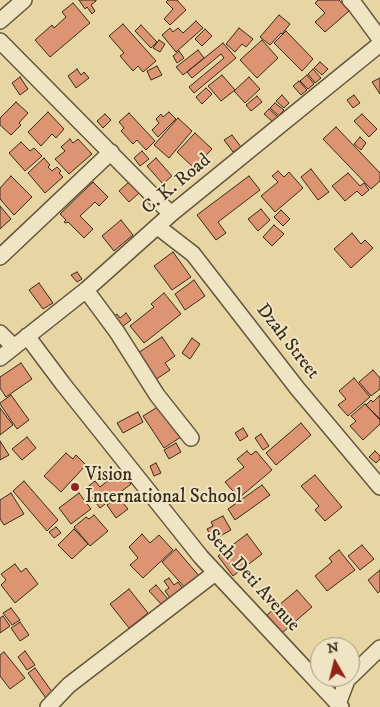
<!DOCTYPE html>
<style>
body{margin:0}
#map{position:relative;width:380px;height:707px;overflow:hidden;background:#e7d6a4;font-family:"IM FELL DW Pica",serif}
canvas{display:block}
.north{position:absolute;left:310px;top:637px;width:50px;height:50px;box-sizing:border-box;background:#efe4c4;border:1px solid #a69a80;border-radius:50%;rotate:352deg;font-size:14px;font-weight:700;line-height:20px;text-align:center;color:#382b1a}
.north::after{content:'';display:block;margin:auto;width:18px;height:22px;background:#8f2418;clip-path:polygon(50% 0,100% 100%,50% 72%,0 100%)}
</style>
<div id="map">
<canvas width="380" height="707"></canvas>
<div class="north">N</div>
</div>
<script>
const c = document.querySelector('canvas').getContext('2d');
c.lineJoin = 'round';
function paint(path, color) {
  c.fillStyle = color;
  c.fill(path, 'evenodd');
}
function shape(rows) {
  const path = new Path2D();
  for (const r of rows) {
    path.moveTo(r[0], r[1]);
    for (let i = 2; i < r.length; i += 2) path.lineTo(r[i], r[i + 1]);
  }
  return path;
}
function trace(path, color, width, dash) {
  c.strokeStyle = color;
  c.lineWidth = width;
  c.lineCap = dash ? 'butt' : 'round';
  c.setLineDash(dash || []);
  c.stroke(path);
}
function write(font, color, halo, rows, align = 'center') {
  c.font = font + ' "IM FELL DW Pica",serif';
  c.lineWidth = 4;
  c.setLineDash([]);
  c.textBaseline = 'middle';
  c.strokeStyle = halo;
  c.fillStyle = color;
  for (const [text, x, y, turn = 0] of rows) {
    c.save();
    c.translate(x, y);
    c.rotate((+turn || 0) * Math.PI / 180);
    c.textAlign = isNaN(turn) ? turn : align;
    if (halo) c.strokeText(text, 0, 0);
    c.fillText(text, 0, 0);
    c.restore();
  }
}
const building = shape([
 [79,0,96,0,96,1,91,5,95,11,92,14,87,7,85,9,79,0],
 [168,0,177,0,186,10,170,25,164,19,173,9,166,2,168,0],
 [318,0,339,0,349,11,325,32,315,22,325,13,315,3,318,0],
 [73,3,90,23,50,57,35,40,52,25,54,28,66,17,62,12,73,3],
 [279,15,290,24,282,34,281,33,270,45,260,37,279,15],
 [196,21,203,28,176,52,162,35,170,28,173,32,178,28,183,33,196,21],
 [123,24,156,61,143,72,138,66,133,71,120,56,124,53,109,36,123,24],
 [141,25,157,42,151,48,135,31,141,25],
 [239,28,253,39,246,47,242,44,235,52,226,44,239,28],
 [205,29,212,36,202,46,195,39,205,29],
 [286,31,313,59,302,71,274,43,286,31],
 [159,40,165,44,160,52,153,48,159,40],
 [262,40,278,58,257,78,240,60,262,40],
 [223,43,236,58,194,93,189,87,224,58,221,54,192,78,187,72,223,43],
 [198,50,204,58,183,75,176,67,198,50],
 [179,51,184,58,177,63,173,56,179,51],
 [320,62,328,69,322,75,314,68,320,62],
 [157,66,162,75,151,80,147,71,157,66],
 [77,69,81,75,84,72,89,78,76,88,68,76,77,69],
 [313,69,321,78,315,83,308,74,313,69],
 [222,75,235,90,221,101,208,86,222,75],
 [307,75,314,84,308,89,300,81,307,75],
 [20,77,28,89,20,95,12,83,20,77],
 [249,77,260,89,245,103,234,91,249,77],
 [380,78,380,94,372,82,380,78],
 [299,81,307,90,301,95,293,86,299,81],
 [206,88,212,94,202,104,196,97,206,88],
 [282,95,289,103,284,108,276,101,282,95],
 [354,95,360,103,353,108,347,100,354,95],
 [257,96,262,102,251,111,246,105,257,96],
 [16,102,28,113,19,123,21,125,11,135,0,125,0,118,16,102],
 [275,103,284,110,279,116,270,108,275,103],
 [269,109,278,117,273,122,264,114,269,109],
 [48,112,64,129,56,138,52,134,41,146,28,132,48,112],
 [169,112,176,119,158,137,152,130,159,123,156,119,161,114,163,117,169,112],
 [129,113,155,141,146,150,137,140,133,144,121,131,124,128,119,122,129,113],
 [105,114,111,120,103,128,97,121,105,114],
 [362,114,377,129,369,137,354,121,362,114],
 [178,118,192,131,169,158,154,145,178,118],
 [336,127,380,173,380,181,371,189,323,139,336,127],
 [195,133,212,149,194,168,177,152,195,133],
 [232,135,241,147,233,152,224,140,232,135],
 [360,137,366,143,361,150,354,144,360,137],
 [70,139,73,143,78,139,92,154,69,174,55,159,65,151,61,147,70,139],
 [21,142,30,151,34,148,42,156,25,171,9,153,21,142],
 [142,151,149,159,140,166,134,158,142,151],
 [44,158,50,165,48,167,52,171,57,167,61,171,59,173,63,177,45,193,28,173,44,158],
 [156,158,172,176,163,184,147,166,156,158],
 [311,169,329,192,318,200,301,177,311,169],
 [278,171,284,177,289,172,303,188,275,212,261,196,278,182,272,176,278,171],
 [348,173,360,186,364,183,369,190,362,196,357,191,345,201,332,186,348,173],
 [11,176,32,197,14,215,0,199,0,188,11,176],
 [249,176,260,190,218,222,226,233,216,240,197,215,249,176],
 [130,181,139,187,136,189,139,193,129,202,119,191,130,181],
 [93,182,108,197,99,206,95,202,80,216,93,229,84,238,68,222,66,223,64,222,66,220,60,214,93,182],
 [0,206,11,219,0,229,0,206],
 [261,209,270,220,258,231,248,219,261,209],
 [281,210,290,219,283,226,274,217,281,210],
 [121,220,133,235,114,251,102,236,121,220],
 [274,225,284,234,272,246,263,237,274,225],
 [352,233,361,244,365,240,373,248,351,268,334,249,352,233],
 [173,252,191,277,172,290,154,266,173,252],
 [77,272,82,279,77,282,71,275,77,272],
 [194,280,205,296,185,310,175,294,194,280],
 [39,283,53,303,43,309,29,290,39,283],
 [164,293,181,314,144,343,130,326,154,307,151,304,164,293],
 [126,313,131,320,122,327,114,316,117,314,120,318,126,313],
 [162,337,175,356,165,363,170,370,155,380,138,353,162,337],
 [192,338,200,344,190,359,182,353,192,338],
 [21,363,32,379,6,397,0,388,0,377,21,363],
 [373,370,380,378,380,389,371,396,359,382,373,370],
 [354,378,370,397,348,416,338,405,346,399,339,391,354,378],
 [11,395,29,420,17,429,0,404,0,403,11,395],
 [380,395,380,419,366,405,371,400,373,402,380,395],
 [365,404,380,420,380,424,363,440,350,426,356,421,351,416,365,404],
 [161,405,181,437,164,448,143,416,161,405],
 [0,408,13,425,0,435,0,408],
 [138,412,143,422,123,433,117,423,138,412],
 [301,423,311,435,276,465,266,453,301,423],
 [243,428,248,436,240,441,235,433,243,428],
 [261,434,269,446,263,450,255,438,261,434],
 [27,437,36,448,22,460,12,449,27,437],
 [0,441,9,455,0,460,0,441],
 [176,443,181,452,169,459,164,450,176,443],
 [247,451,251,455,256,451,272,470,239,498,225,482,244,467,237,459,247,451],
 [375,451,380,456,380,459,376,463,369,457,375,451],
 [66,453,73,459,76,455,86,465,61,492,44,476,66,453],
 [156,463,161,473,154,476,150,466,156,463],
 [120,471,131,484,100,508,85,489,95,481,100,487,120,471],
 [315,475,342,507,325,521,315,510,319,506,301,486,315,475],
 [24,481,58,520,47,531,13,491,24,481],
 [262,485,270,495,235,520,228,509,262,485],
 [11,493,24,514,4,525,0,519,0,500,11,493],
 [79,493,91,509,71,524,59,508,79,493],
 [118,497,128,509,116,518,107,505,118,497],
 [94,515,108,531,90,546,74,527,86,517,89,519,94,515],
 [223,516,231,530,213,540,207,529,213,526,211,522,223,516],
 [56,527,61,533,54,538,49,532,56,527],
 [74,529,88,544,72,559,58,545,74,529],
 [142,534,150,543,159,535,173,550,143,578,130,565,138,558,129,547,142,534],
 [247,534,262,554,233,576,218,556,247,534],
 [362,545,374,559,360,570,348,556,362,545],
 [176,549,200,577,186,589,162,562,176,549],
 [339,550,355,570,327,591,315,576,332,562,329,558,339,550],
 [15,564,21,572,26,568,38,584,15,603,1,585,6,580,1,574,15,564],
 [380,570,380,591,378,593,368,580,380,570],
 [169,578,174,585,178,582,183,589,170,598,165,591,169,588,164,581,169,578],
 [156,585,168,599,162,605,149,591,156,585],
 [129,589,148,613,129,628,110,604,129,589],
 [297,590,312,607,282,633,267,615,297,590],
 [11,608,20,620,12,625,3,613,11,608],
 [3,616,10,626,0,633,0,618,3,616],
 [20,622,29,635,20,641,11,628,20,622],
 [25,651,35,665,27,670,18,657,25,651],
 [4,652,25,678,10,689,0,676,0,655,4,652],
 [35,668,55,696,48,701,28,673,35,668]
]);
paint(building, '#dd9472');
trace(building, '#382b1a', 1);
const minor = shape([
 [350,0,355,5,380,39],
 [0,21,24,0],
 [0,41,171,214],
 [158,227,193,254,297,388,380,487],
 [0,257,111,152],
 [86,290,117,332,157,395,191,438],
 [0,333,14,347],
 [27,336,63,384,201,557,341,707],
 [0,358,86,290,171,214,380,44],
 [338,704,347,680,380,648],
 [48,707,69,685,215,573]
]);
trace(minor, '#64563c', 18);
trace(minor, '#efe4c4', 15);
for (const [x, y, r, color] of [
 [75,487,5,"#8f2418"]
]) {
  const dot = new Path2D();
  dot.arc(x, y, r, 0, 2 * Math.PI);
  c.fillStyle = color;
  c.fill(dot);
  trace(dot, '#efe4c4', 2);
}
write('19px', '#382b1a', '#efe4c4', [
 ["C. K. Road",177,185,-40],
 ["Dzah Street",287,342,52],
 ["Seth Deti Avenue",252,581,48]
]);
write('19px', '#382b1a', '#efe4c4', [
 ["Vision",85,476],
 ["International School",85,498]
], 'left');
</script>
